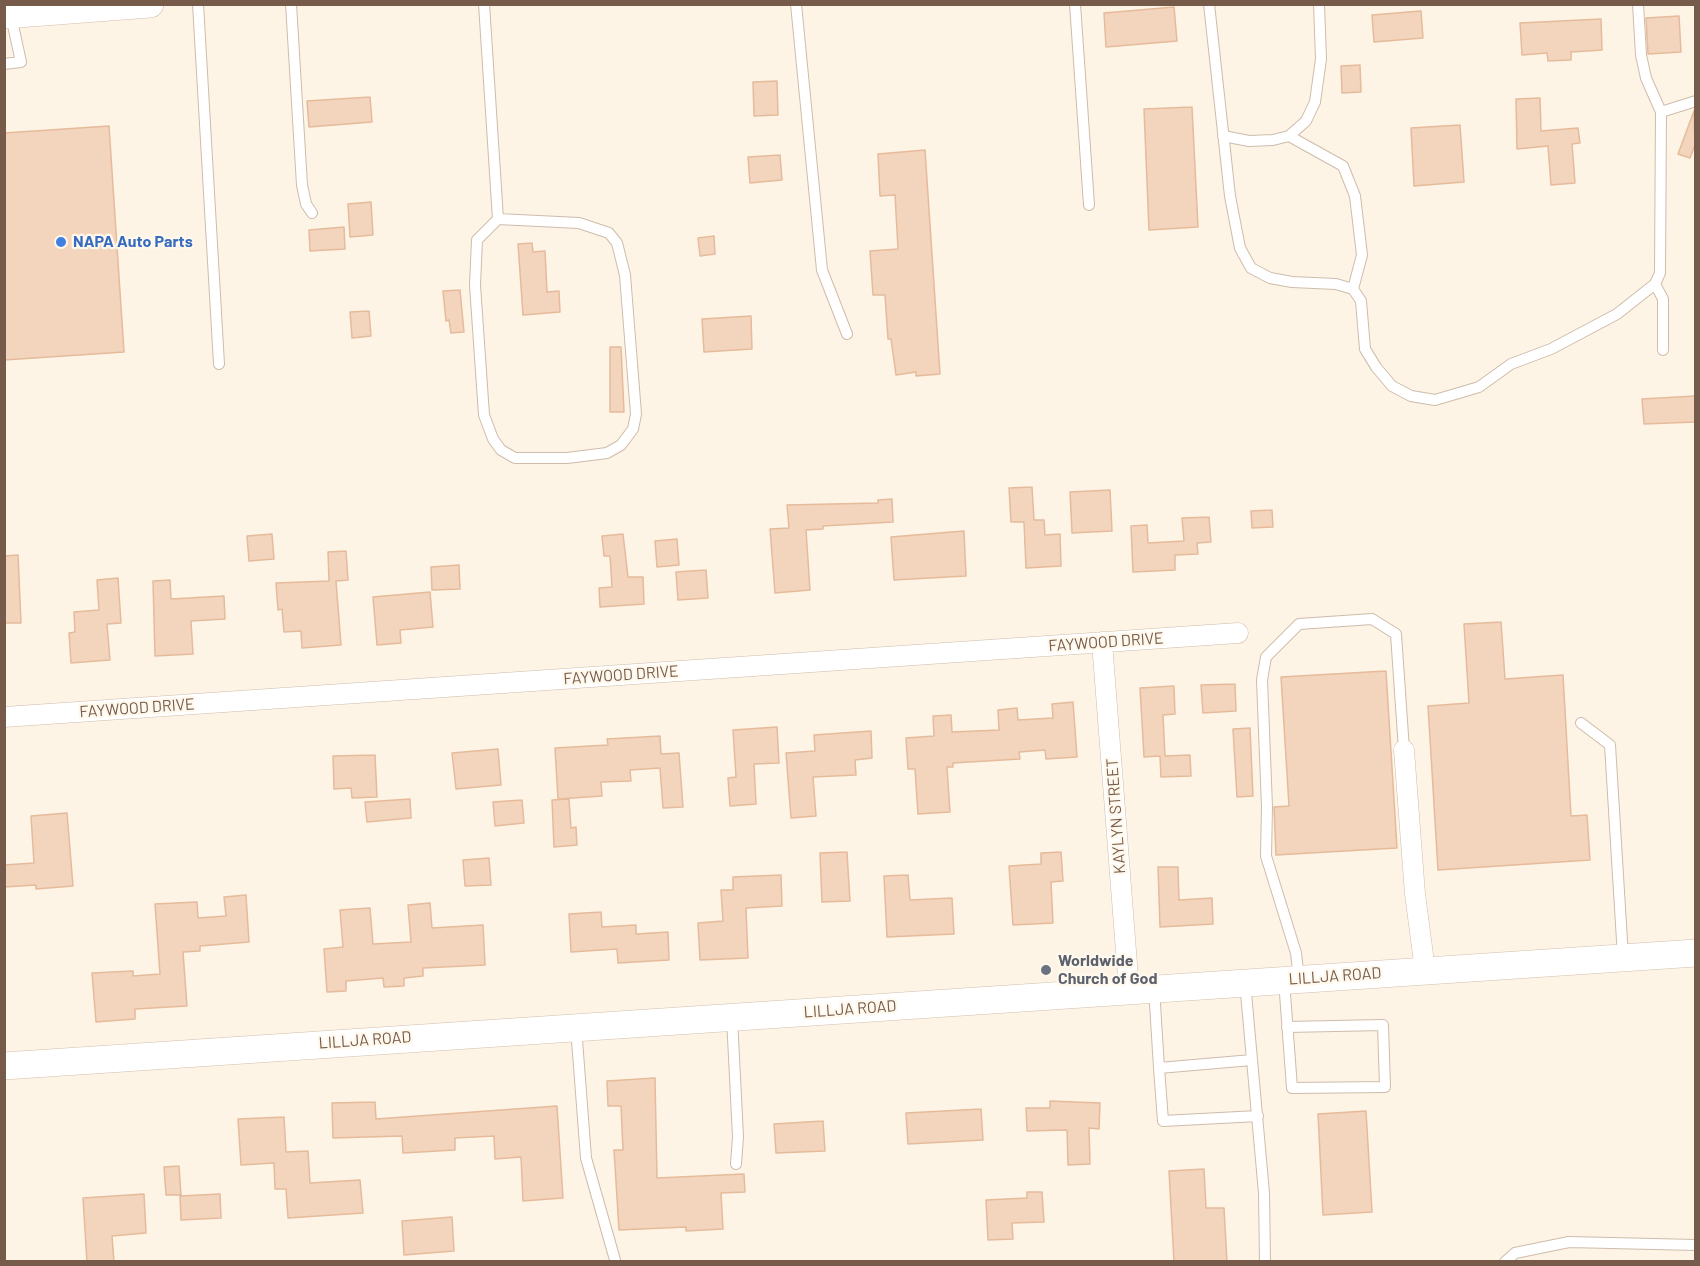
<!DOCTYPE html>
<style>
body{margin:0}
#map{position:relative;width:1700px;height:1266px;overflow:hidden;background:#fdf4e5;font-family:Barlow,sans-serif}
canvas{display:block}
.frame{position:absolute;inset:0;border:6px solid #765b4a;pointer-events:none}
</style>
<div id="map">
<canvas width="1700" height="1266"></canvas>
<div class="frame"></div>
</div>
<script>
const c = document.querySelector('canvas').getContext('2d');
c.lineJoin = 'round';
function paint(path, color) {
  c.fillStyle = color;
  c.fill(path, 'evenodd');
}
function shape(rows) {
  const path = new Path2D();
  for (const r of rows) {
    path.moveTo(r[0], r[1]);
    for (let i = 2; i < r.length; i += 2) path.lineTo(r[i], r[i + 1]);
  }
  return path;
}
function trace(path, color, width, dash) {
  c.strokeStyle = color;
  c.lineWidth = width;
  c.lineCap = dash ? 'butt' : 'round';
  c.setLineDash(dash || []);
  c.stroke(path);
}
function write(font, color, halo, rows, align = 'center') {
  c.font = font + ' Barlow,sans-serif';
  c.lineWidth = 4.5;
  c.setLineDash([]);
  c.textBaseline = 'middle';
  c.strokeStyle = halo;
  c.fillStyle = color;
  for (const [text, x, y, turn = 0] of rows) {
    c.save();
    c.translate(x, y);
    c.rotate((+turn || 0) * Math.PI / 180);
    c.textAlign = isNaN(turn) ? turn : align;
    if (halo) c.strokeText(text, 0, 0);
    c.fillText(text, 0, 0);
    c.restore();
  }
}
const building = shape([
 [1174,7,1177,41,1106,47,1104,13,1174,7],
 [1421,11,1423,38,1374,42,1372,15,1421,11],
 [1679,16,1681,52,1648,54,1646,18,1679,16],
 [1601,19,1602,50,1571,52,1571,60,1548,61,1547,53,1522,55,1520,23,1601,19],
 [1360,65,1361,92,1342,93,1341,66,1360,65],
 [777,81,778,115,754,116,753,82,777,81],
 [370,97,372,122,309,127,307,101,370,97],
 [1540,98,1541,131,1578,128,1580,143,1572,144,1575,183,1551,185,1548,146,1517,149,1516,99,1540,98],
 [1192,107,1198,227,1149,230,1144,109,1192,107],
 [1694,111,1695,145,1690,158,1678,154,1694,111],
 [1460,125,1464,182,1414,186,1411,128,1460,125],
 [109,126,124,352,4,360,4,133,109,126],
 [925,150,940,374,916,376,916,372,896,375,891,339,888,339,885,295,873,295,870,251,898,249,895,195,880,196,878,154,925,150],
 [780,155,782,180,750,183,748,157,780,155],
 [371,202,373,235,350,237,348,204,371,202],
 [344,227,345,249,310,251,309,230,344,227],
 [714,236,715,254,700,256,698,238,714,236],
 [532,243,533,252,545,251,547,292,559,291,560,312,523,315,518,244,532,243],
 [460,290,464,332,451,333,449,320,446,321,443,291,460,290],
 [369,311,371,336,352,338,350,312,369,311],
 [751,316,752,349,704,352,702,319,751,316],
 [610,347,621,347,624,412,610,412,610,347],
 [1695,396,1695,422,1644,424,1642,399,1695,396],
 [1032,487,1034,520,1044,520,1045,535,1060,534,1061,566,1026,568,1024,522,1011,522,1009,488,1032,487],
 [1110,490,1112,531,1072,533,1070,492,1110,490],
 [892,499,893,522,823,526,823,529,806,530,810,590,775,593,770,529,789,528,787,505,878,503,878,500,892,499],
 [1272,510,1273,527,1252,528,1251,511,1272,510],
 [1209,517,1211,542,1197,543,1198,554,1175,555,1175,570,1133,572,1131,526,1147,525,1148,543,1184,541,1182,518,1209,517],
 [964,531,966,576,894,580,891,537,964,531],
 [272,534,274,559,249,561,247,536,272,534],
 [623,534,628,577,643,577,644,604,600,607,599,588,612,587,610,556,604,556,602,536,623,534],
 [677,539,679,565,657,567,655,541,677,539],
 [346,551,348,580,336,581,341,645,302,648,301,631,284,632,282,609,278,610,276,583,329,581,328,552,346,551],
 [18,555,21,623,4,623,4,556,18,555],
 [459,565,460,589,432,590,431,567,459,565],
 [706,570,708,598,678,600,676,572,706,570],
 [118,578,121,623,107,624,110,660,71,663,69,633,75,632,74,612,99,610,97,580,118,578],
 [170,580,171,599,224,596,225,619,191,621,193,654,155,656,153,581,170,580],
 [430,592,433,627,400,630,401,643,377,645,373,597,430,592],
 [1501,622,1505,679,1563,675,1571,816,1587,815,1590,860,1438,870,1428,706,1469,703,1464,624,1501,622],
 [1386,671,1397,848,1276,855,1274,807,1289,806,1281,677,1386,671],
 [1235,684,1236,711,1203,713,1201,685,1235,684],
 [1174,686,1175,714,1163,715,1165,756,1190,755,1191,776,1161,777,1160,756,1144,757,1140,688,1174,686],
 [1073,702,1077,757,1046,759,1045,750,1019,752,1020,759,953,763,953,767,947,767,950,812,918,814,915,769,908,769,906,738,934,736,933,716,951,715,952,732,999,730,998,710,1017,708,1018,720,1053,718,1052,704,1073,702],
 [777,727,779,763,754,764,756,804,730,806,728,778,736,777,733,730,777,727],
 [1250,728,1253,796,1237,797,1233,729,1250,728],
 [871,731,872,758,855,760,856,775,813,777,816,816,791,818,786,753,815,751,814,735,871,731],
 [660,736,661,754,679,753,683,807,663,808,660,768,630,770,631,781,601,782,602,796,558,799,555,748,608,745,607,739,660,736],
 [498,749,501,785,456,789,452,753,498,749],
 [375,755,377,797,352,798,351,788,334,789,333,756,375,755],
 [410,799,411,818,367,822,365,802,410,799],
 [569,799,571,828,576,827,577,845,554,847,552,800,569,799],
 [522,800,524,823,495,826,493,802,522,800],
 [67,813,73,886,36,889,36,885,4,887,4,865,34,863,31,816,67,813],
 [847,852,850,901,822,902,820,853,847,852],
 [1061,852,1063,881,1051,882,1053,923,1013,925,1009,866,1041,864,1041,853,1061,852],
 [489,858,491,885,465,886,463,860,489,858],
 [1158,867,1178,867,1179,900,1212,898,1213,924,1160,927,1158,867],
 [781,875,782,906,746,908,748,958,700,960,698,923,723,921,721,890,733,890,733,877,781,875],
 [908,875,910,900,952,898,954,934,887,937,884,876,908,875],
 [246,895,249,942,200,946,200,951,183,952,187,1006,135,1009,135,1019,96,1022,92,973,133,971,133,976,160,974,155,904,197,902,198,918,226,916,224,897,246,895],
 [430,903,432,928,483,925,485,965,423,968,423,976,404,978,404,986,384,987,383,978,346,981,346,991,327,992,324,949,343,947,340,910,370,908,373,944,411,942,408,905,430,903],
 [601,912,602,927,636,925,636,934,668,932,669,960,618,963,617,949,571,952,569,914,601,912],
 [655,1078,657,1178,744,1174,745,1192,721,1193,723,1229,686,1231,686,1227,619,1230,614,1150,623,1150,621,1106,608,1106,607,1081,655,1078],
 [1050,1101,1100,1103,1099,1129,1089,1128,1090,1164,1068,1165,1067,1130,1027,1131,1026,1108,1050,1108,1050,1101],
 [375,1102,376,1119,557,1106,563,1198,523,1201,521,1157,495,1159,494,1136,455,1138,455,1150,403,1153,402,1136,333,1138,332,1103,375,1102],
 [981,1109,983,1140,908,1144,906,1113,981,1109],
 [1366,1111,1372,1212,1323,1215,1318,1114,1366,1111],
 [284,1117,286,1152,308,1151,310,1183,360,1180,363,1213,288,1218,286,1189,275,1189,274,1163,241,1165,238,1119,284,1117],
 [823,1121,825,1151,776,1153,774,1124,823,1121],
 [179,1166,181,1195,166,1195,164,1167,179,1166],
 [1204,1169,1206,1208,1224,1208,1227,1262,1174,1262,1169,1171,1204,1169],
 [1027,1192,1042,1192,1044,1222,1012,1223,1013,1239,988,1240,986,1200,1027,1198,1027,1192],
 [144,1194,146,1233,112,1236,114,1262,87,1262,83,1198,144,1194],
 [220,1194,221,1218,181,1220,180,1196,220,1194],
 [452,1217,454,1251,404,1255,402,1221,452,1217]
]);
paint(building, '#f3d4bc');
trace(building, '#e5bb9c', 1.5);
const lane = shape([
 [198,4,219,364],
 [291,4,302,185,306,204,312,213],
 [484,4,498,219,477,240,475,285,484,415,493,439,501,450,515,458,567,458,607,453,621,445,633,429,636,414,625,275,617,243,609,233,579,223,498,219],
 [796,4,822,270,847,334],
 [1075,4,1089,205],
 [1209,4,1230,196,1240,248,1251,268,1270,278,1292,282,1336,284,1353,289,1361,301,1365,349,1376,367,1392,386,1411,396,1435,400,1479,387,1511,364,1551,349,1617,314,1655,284,1660,273,1661,112,1646,78,1641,55,1638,4],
 [4,64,21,62,11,16],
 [1661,112,1696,101],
 [1223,136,1249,141,1273,140,1289,136,1306,121,1315,102,1321,59,1319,4],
 [1289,136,1343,166,1355,196,1362,255,1353,289],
 [1655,284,1663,299,1663,350],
 [1581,723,1610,745,1623,957],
 [1299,979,1296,953,1266,856,1267,807,1262,680,1266,657,1299,624,1372,619,1396,634,1404,750],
 [1284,980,1292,1088,1385,1087,1383,1025,1287,1027],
 [1245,982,1264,1193,1265,1262],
 [1154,988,1159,1068,1252,1060],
 [732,1018,738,1137,736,1164],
 [576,1027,586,1158,615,1260],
 [1159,1068,1163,1121,1258,1116],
 [1505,1262,1515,1253,1569,1242,1696,1245]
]);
const street = shape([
 [1102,642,1129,990],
 [4,717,1238,633],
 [1404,750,1415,894,1425,970]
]);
const secondary = shape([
 [4,15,150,4],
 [4,1066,1696,953]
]);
trace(lane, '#cfbcab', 12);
trace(street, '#cfbcab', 21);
trace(secondary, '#d4beab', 28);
trace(lane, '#fff', 10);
trace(street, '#fff', 20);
trace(secondary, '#fff', 27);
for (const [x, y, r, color] of [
 [61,242,6,"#3f7fe0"],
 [1046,970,6,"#6b7280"]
]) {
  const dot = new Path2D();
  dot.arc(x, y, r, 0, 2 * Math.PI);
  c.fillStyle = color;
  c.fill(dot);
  trace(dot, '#fff8ec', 2);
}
write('bold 16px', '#366cbe', '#fff8ec', [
 ["NAPA Auto Parts",73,242]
], 'left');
write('16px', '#765b4a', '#fff8ec', [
 ["FAYWOOD DRIVE",1106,642,-4],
 ["FAYWOOD DRIVE",621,675,-4],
 ["FAYWOOD DRIVE",137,708,-4],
 ["KAYLYN STREET",1116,816,-94],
 ["LILLJA ROAD",1335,976,-4],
 ["LILLJA ROAD",850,1009,-4],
 ["LILLJA ROAD",365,1040,-4]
]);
write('bold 16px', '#5b616d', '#fff8ec', [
 ["Worldwide",1058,961],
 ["Church of God",1058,979]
], 'left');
</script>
